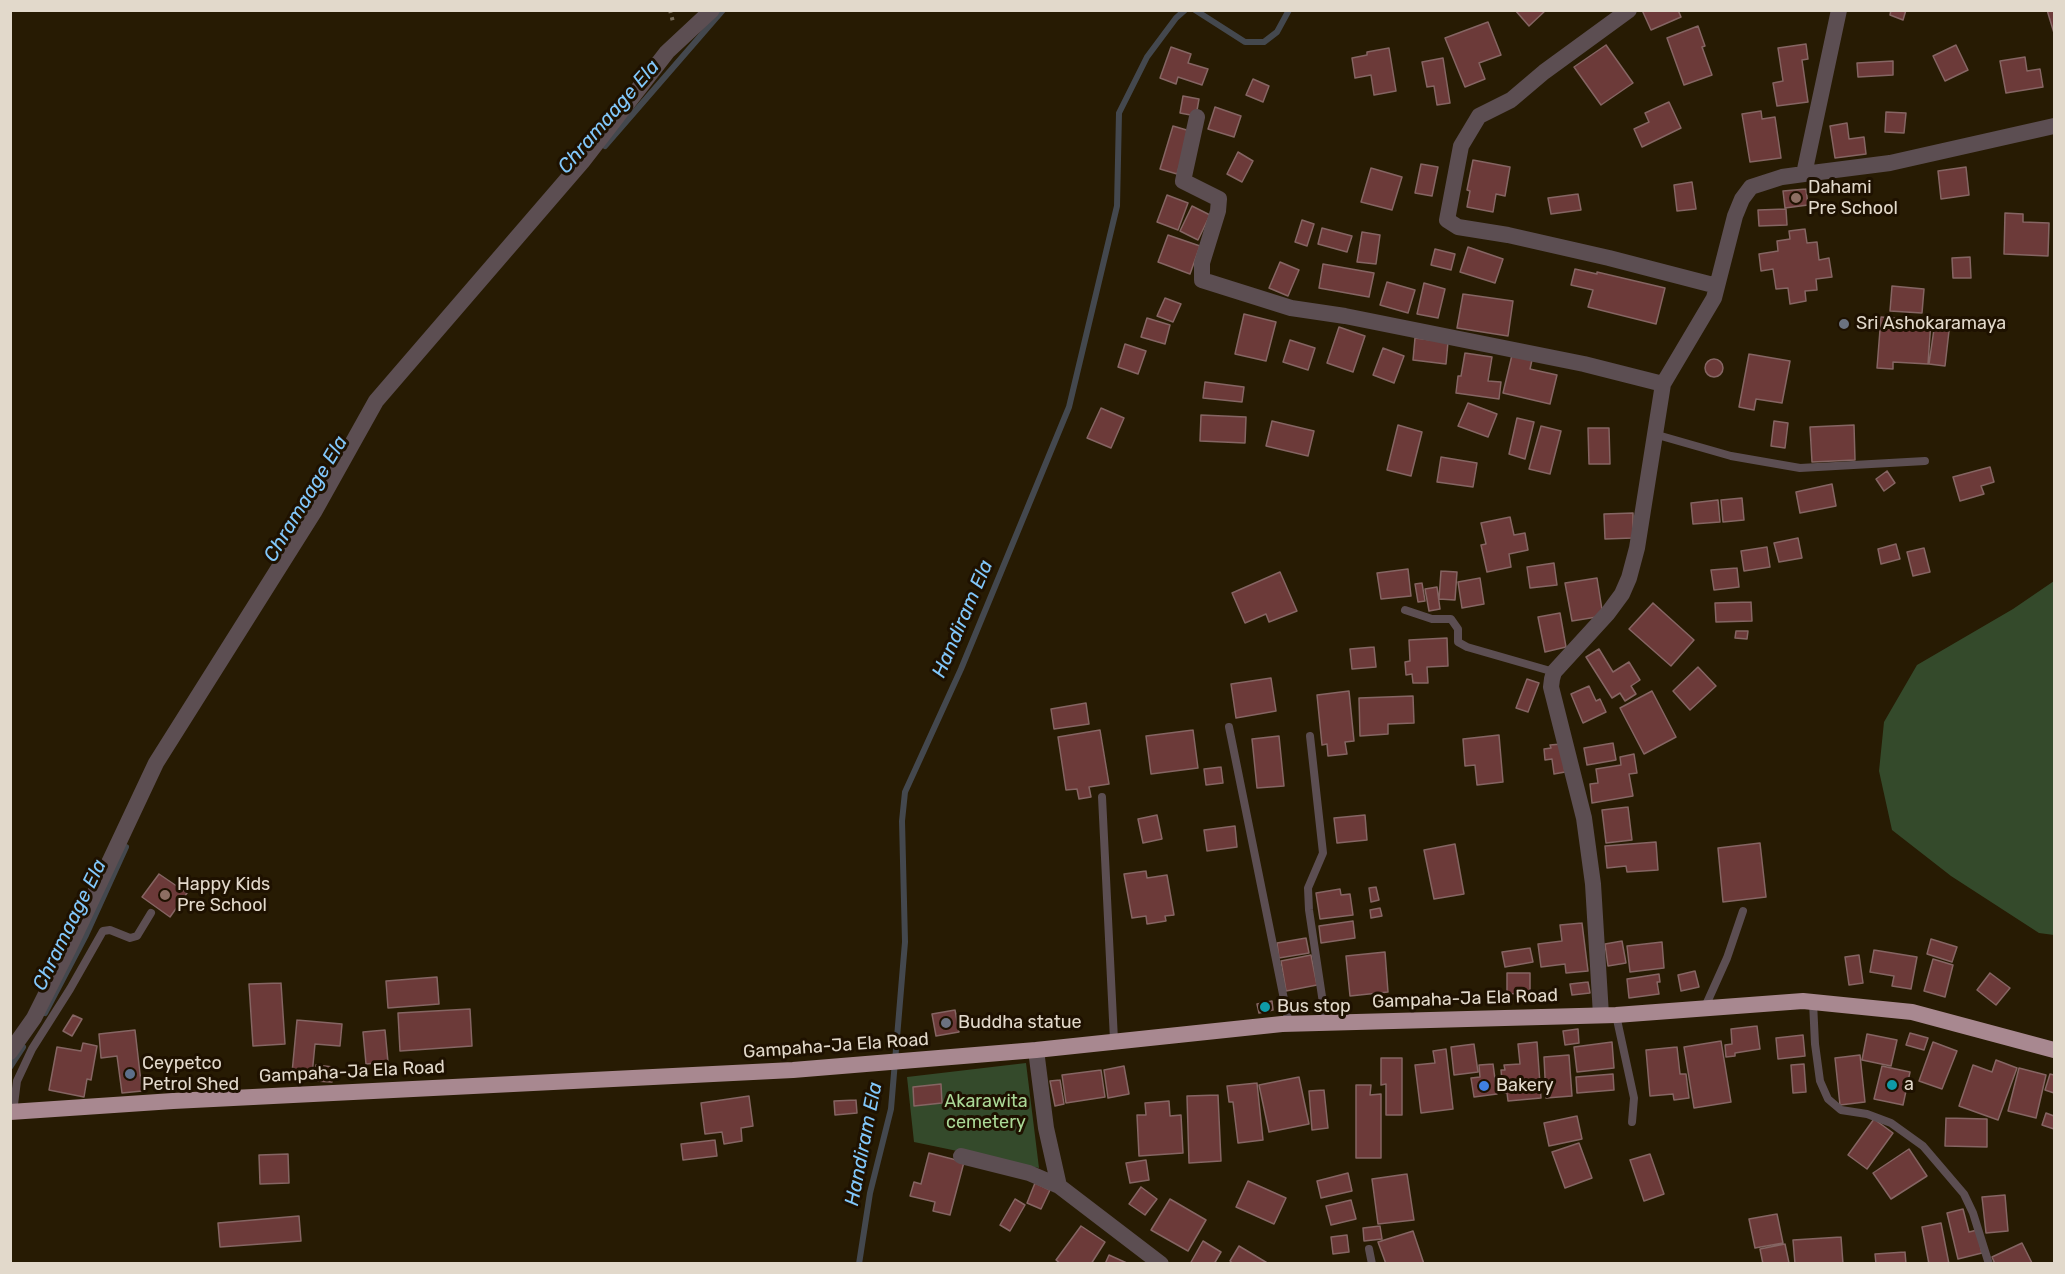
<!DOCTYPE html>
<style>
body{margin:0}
#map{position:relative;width:2065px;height:1274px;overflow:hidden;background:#271b03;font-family:Rubik,sans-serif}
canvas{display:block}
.frame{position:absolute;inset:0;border:12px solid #e2d9cb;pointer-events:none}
</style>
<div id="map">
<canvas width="2065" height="1274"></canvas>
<div class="frame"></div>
</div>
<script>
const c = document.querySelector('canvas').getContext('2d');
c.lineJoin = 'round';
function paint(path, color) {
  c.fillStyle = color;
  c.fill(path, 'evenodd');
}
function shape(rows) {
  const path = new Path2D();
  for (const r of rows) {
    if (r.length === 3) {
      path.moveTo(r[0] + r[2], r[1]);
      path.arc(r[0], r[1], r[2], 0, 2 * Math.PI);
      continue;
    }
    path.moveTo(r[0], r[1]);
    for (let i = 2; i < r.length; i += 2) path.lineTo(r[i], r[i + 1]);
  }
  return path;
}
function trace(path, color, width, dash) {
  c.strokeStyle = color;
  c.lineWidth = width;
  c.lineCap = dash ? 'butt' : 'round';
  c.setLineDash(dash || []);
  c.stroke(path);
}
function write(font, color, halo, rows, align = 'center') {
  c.font = font + ' Rubik,sans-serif';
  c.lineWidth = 6;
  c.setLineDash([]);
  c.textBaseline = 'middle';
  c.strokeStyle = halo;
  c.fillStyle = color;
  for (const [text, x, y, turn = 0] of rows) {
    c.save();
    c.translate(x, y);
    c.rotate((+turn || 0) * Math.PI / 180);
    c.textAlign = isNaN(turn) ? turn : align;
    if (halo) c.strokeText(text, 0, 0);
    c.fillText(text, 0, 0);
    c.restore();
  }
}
paint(shape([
 [2054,581,2054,935,2039,933,1951,876,1892,830,1879,771,1884,722,1917,665,2013,609],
 [1026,1063,1039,1168,914,1142,907,1077]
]), '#344a2b');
trace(shape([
 [1195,10,1245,42,1264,42,1277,32,1289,10],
 [605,146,723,10],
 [45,1013,86,935,126,847],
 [10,1067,23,1047],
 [859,1264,870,1193,891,1109,905,942,902,821,905,792,961,669,1069,407,1117,206,1119,113,1147,57,1176,18,1185,10]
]), '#44484e', 6);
const building = shape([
 [1515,10,1546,10,1529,26,1515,10],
 [1642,10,1678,10,1681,17,1651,30,1642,10],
 [1891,10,1906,10,1903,20,1890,15,1891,10],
 [2047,10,2054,10,2054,33,2047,10],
 [1488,22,1501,55,1479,63,1485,79,1465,87,1445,38,1488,22],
 [1698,26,1705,46,1702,47,1712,75,1684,85,1667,38,1698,26],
 [1806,44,1808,59,1802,60,1808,102,1777,106,1773,83,1783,81,1778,48,1806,44],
 [1606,45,1633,83,1601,105,1574,67,1606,45],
 [1956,45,1968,70,1945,81,1933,56,1956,45],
 [1171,47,1191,54,1188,63,1208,69,1202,85,1178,77,1176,84,1160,78,1171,47],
 [1389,48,1396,91,1374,95,1371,75,1355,78,1352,58,1367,55,1367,52,1389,48],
 [2025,57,2027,71,2040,69,2043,87,2006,93,2000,61,2025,57],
 [1443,58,1450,103,1437,105,1434,86,1427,87,1422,62,1443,58],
 [1893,61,1893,75,1858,77,1857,63,1893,61],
 [1253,79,1269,86,1263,102,1246,95,1253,79],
 [1183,96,1199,99,1196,116,1180,113,1183,96],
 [1669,102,1681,128,1642,147,1634,129,1649,122,1645,113,1669,102],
 [1215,107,1241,116,1234,137,1208,129,1215,107],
 [1761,111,1762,119,1775,117,1781,158,1750,162,1742,114,1761,111],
 [1886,112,1906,113,1904,133,1885,132,1886,112],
 [1847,123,1849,139,1864,137,1866,154,1835,158,1830,126,1847,123],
 [1173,126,1190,131,1177,174,1160,169,1173,126],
 [1238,152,1253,161,1242,182,1227,174,1238,152],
 [1473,160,1510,167,1505,196,1496,194,1493,212,1467,207,1470,191,1467,190,1473,160],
 [1421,164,1438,167,1432,196,1415,193,1421,164],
 [1966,167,1969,195,1941,199,1938,171,1966,167],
 [1371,168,1402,177,1392,210,1361,202,1371,168],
 [1692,182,1696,209,1677,211,1674,185,1692,182],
 [1806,189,1808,205,1785,208,1783,191,1806,189],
 [1578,194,1581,210,1551,214,1548,198,1578,194],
 [1167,195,1188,203,1178,230,1157,222,1167,195],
 [1192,206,1210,215,1198,240,1180,231,1192,206],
 [1786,209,1787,225,1759,226,1758,210,1786,209],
 [2005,213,2023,214,2023,222,2049,223,2048,256,2004,254,2005,213],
 [1302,220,1314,224,1307,246,1295,242,1302,220],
 [1322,228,1352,236,1347,252,1318,244,1322,228],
 [1805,229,1807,243,1817,242,1819,260,1829,258,1832,277,1816,279,1817,290,1805,291,1806,301,1790,304,1788,288,1776,289,1773,269,1761,271,1759,254,1778,251,1777,241,1790,239,1789,231,1805,229],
 [1362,232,1380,235,1376,264,1357,262,1362,232],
 [1168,235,1200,246,1190,274,1158,262,1168,235],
 [1468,247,1503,259,1495,283,1460,272,1468,247],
 [1435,249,1455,254,1451,270,1431,265,1435,249],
 [1970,257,1971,278,1953,278,1952,258,1970,257],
 [1280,262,1299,270,1288,296,1269,288,1280,262],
 [1323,264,1374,273,1369,297,1319,288,1323,264],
 [1575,269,1597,274,1597,272,1665,288,1656,324,1588,307,1593,290,1571,285,1575,269],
 [1387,282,1415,290,1408,313,1380,305,1387,282],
 [1424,283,1445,289,1438,318,1417,314,1424,283],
 [1892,286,1924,289,1922,313,1890,311,1892,286],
 [1463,294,1513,301,1508,336,1457,328,1463,294],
 [1165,298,1181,304,1173,322,1157,316,1165,298],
 [1244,314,1276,322,1266,361,1235,354,1244,314],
 [1881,317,1931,321,1928,364,1893,362,1893,369,1877,368,1881,317],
 [1147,318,1170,325,1165,344,1141,337,1147,318],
 [1339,327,1365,336,1353,372,1327,363,1339,327],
 [1934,329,1949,331,1945,366,1929,364,1934,329],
 [1415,338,1448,342,1446,364,1413,360,1415,338],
 [1290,340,1315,348,1308,370,1283,362,1290,340],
 [1125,344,1146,351,1138,374,1118,367,1125,344],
 [1383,348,1404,356,1394,383,1373,375,1383,348],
 [1465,353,1492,357,1488,381,1501,382,1499,399,1456,393,1458,376,1461,376,1465,353],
 [1749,354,1790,361,1782,403,1756,399,1754,410,1739,407,1749,354],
 [1512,355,1532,360,1530,369,1557,375,1550,404,1503,393,1512,355],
 [1714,368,9],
 [1205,382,1244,387,1242,402,1203,398,1205,382],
 [1468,403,1497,414,1488,437,1458,426,1468,403],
 [1101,408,1124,418,1111,448,1087,438,1101,408],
 [1201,415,1246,417,1245,443,1200,441,1201,415],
 [1517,418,1534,422,1525,459,1509,454,1517,418],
 [1272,421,1314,431,1308,456,1266,446,1272,421],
 [1774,421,1788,423,1785,448,1771,446,1774,421],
 [1398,425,1422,432,1411,476,1387,470,1398,425],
 [1854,425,1855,460,1812,462,1810,427,1854,425],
 [1541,426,1561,431,1550,474,1529,469,1541,426],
 [1588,428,1609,428,1610,464,1589,464,1588,428],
 [1441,457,1477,463,1473,487,1437,482,1441,457],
 [1990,467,1994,482,1981,486,1984,494,1960,501,1953,477,1990,467],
 [1887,471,1895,483,1884,491,1876,479,1887,471],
 [1832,484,1836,506,1800,513,1796,492,1832,484],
 [1742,498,1744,520,1723,522,1721,500,1742,498],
 [1718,500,1720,522,1693,524,1691,503,1718,500],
 [1633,513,1633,538,1605,539,1604,514,1633,513],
 [1510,517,1514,535,1525,533,1528,550,1509,554,1511,567,1487,572,1481,545,1486,544,1481,523,1510,517],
 [1798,538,1802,558,1779,562,1774,543,1798,538],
 [1896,544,1900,559,1881,564,1878,549,1896,544],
 [1767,547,1770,567,1744,571,1741,551,1767,547],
 [1924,548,1930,572,1913,576,1907,552,1924,548],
 [1554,563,1557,585,1530,588,1527,567,1554,563],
 [1737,568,1739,587,1714,590,1711,570,1737,568],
 [1408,569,1411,596,1381,599,1377,573,1408,569],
 [1441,571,1457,572,1455,600,1439,599,1441,571],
 [1280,572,1297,611,1269,622,1266,614,1245,623,1232,593,1280,572],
 [1480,578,1484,604,1462,608,1458,582,1480,578],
 [1597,578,1603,616,1572,621,1565,583,1597,578],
 [1422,583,1425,601,1418,602,1415,584,1422,583],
 [1437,587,1440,609,1429,611,1425,589,1437,587],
 [1751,602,1752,621,1716,622,1715,603,1751,602],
 [1653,603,1694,640,1671,666,1629,629,1653,603],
 [1560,613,1566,647,1545,652,1538,617,1560,613],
 [1736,631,1748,631,1747,639,1735,638,1736,631],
 [1447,638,1448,666,1427,667,1428,683,1413,683,1412,674,1406,675,1405,662,1410,661,1409,640,1447,638],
 [1374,647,1376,667,1352,669,1350,649,1374,647],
 [1599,649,1613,672,1629,662,1640,680,1631,686,1636,694,1625,701,1620,693,1612,698,1586,657,1599,649],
 [1698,667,1716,686,1690,710,1673,691,1698,667],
 [1271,678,1276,711,1236,718,1231,684,1271,678],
 [1527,679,1539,683,1528,712,1516,708,1527,679],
 [1589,686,1596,701,1600,699,1606,712,1583,723,1571,694,1589,686],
 [1349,691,1354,741,1345,742,1347,754,1328,756,1327,744,1322,745,1317,695,1349,691],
 [1652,691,1676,737,1644,754,1620,708,1652,691],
 [1413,696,1414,723,1388,724,1388,734,1360,736,1359,698,1413,696],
 [1086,703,1089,724,1054,729,1051,709,1086,703],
 [1100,730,1109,784,1089,787,1091,797,1079,799,1077,789,1066,790,1058,737,1100,730],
 [1193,730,1198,768,1151,774,1146,736,1193,730],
 [1499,735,1503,782,1477,785,1475,765,1465,766,1463,739,1499,735],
 [1279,736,1284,786,1257,788,1252,739,1279,736],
 [1613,743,1616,760,1587,765,1584,748,1613,743],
 [1561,744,1565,772,1554,774,1552,759,1545,760,1544,749,1551,748,1550,745,1561,744],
 [1634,754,1637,773,1629,774,1633,796,1592,803,1590,784,1598,783,1596,769,1621,765,1620,757,1634,754],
 [1221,767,1223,783,1206,785,1204,769,1221,767],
 [1628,807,1632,840,1606,843,1602,810,1628,807],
 [1157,815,1162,839,1143,843,1138,819,1157,815],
 [1365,815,1367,840,1337,843,1334,818,1365,815],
 [1235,826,1237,847,1207,851,1204,830,1235,826],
 [1656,842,1658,870,1627,872,1626,866,1607,868,1605,846,1656,842],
 [1760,843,1766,897,1723,902,1718,848,1760,843],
 [1455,844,1464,894,1434,899,1424,850,1455,844],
 [1146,871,1147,878,1167,875,1174,915,1165,916,1166,921,1147,924,1146,916,1132,918,1124,874,1146,871],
 [159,874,187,893,170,917,142,897,159,874],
 [1376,887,1379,900,1371,902,1369,888,1376,887],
 [1340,889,1341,895,1350,894,1353,915,1320,919,1316,893,1340,889],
 [1380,908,1382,916,1371,918,1370,910,1380,908],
 [1353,921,1355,938,1321,943,1319,926,1353,921],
 [1582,923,1588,971,1566,973,1565,964,1541,967,1538,944,1562,941,1560,925,1582,923],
 [1306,938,1309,953,1279,958,1277,943,1306,938],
 [1931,939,1957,947,1952,962,1927,954,1931,939],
 [1622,941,1626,963,1608,966,1605,944,1622,941],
 [1662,942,1664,968,1630,972,1627,946,1662,942],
 [1530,948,1533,962,1505,967,1502,952,1530,948],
 [1874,950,1917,957,1911,989,1892,986,1894,976,1870,972,1874,950],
 [1385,952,1388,992,1350,996,1346,956,1385,952],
 [1311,955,1317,985,1286,991,1281,961,1311,955],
 [1859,955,1863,983,1849,985,1845,957,1859,955],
 [1933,959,1953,965,1945,997,1924,991,1933,959],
 [1695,971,1699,987,1681,991,1678,975,1695,971],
 [1507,973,1530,973,1530,993,1507,994,1507,973],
 [1990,973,2010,988,1996,1005,1977,990,1990,973],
 [1659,974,1660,982,1657,982,1659,994,1629,998,1627,979,1659,974],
 [437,977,439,1004,388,1008,386,981,437,977],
 [1588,982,1590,993,1572,995,1570,984,1588,982],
 [281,983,285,1044,253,1046,249,984,281,983],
 [1272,1001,1273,1010,1259,1013,1257,1004,1272,1001],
 [470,1009,472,1046,400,1051,398,1013,470,1009],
 [955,1010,959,1032,936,1036,932,1014,955,1010],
 [73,1015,82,1019,72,1036,63,1031,73,1015],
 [297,1020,342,1024,340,1046,315,1044,312,1075,292,1073,297,1020],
 [1757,1026,1760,1049,1735,1053,1735,1056,1726,1057,1725,1045,1732,1044,1731,1029,1757,1026],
 [1578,1029,1579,1043,1565,1045,1563,1031,1578,1029],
 [135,1030,142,1091,122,1093,117,1056,101,1058,99,1034,135,1030],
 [385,1030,388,1062,366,1064,363,1032,385,1030],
 [1910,1033,1928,1038,1924,1050,1906,1045,1910,1033],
 [1867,1034,1897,1040,1891,1066,1862,1060,1867,1034],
 [1803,1035,1805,1056,1778,1059,1776,1038,1803,1035],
 [1721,1041,1731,1102,1694,1108,1684,1047,1721,1041],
 [1537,1042,1541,1098,1508,1101,1507,1093,1503,1093,1501,1070,1505,1070,1504,1065,1520,1064,1518,1044,1537,1042],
 [1612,1042,1614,1068,1577,1072,1574,1047,1612,1042],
 [1933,1042,1957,1051,1942,1089,1919,1081,1933,1042],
 [83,1043,97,1046,91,1080,87,1079,84,1097,49,1090,57,1047,81,1051,83,1043],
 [1474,1044,1478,1072,1454,1075,1451,1047,1474,1044],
 [1677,1047,1680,1074,1686,1074,1689,1098,1674,1100,1673,1094,1650,1096,1646,1050,1677,1047],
 [1446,1049,1453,1109,1421,1113,1415,1065,1435,1063,1433,1051,1446,1049],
 [1569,1055,1572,1096,1546,1098,1544,1057,1569,1055],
 [1860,1055,1865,1102,1840,1105,1835,1058,1860,1055],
 [1381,1058,1402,1058,1402,1115,1386,1115,1386,1084,1381,1085,1381,1058],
 [1996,1060,2017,1068,1998,1120,1959,1106,1973,1065,1992,1072,1996,1060],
 [1493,1064,1497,1094,1474,1097,1471,1078,1480,1077,1479,1065,1493,1064],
 [1804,1064,1806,1092,1793,1093,1791,1065,1804,1064],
 [316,1065,333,1067,332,1082,315,1081,316,1065],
 [1124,1066,1129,1094,1108,1098,1104,1070,1124,1066],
 [1882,1066,1910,1072,1903,1105,1874,1099,1882,1066],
 [2019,1068,2046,1075,2036,1118,2008,1111,2019,1068],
 [1101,1070,1105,1097,1066,1103,1062,1075,1101,1070],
 [1613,1074,1614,1090,1577,1093,1576,1077,1613,1074],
 [2050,1074,2054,1075,2054,1093,2045,1090,2050,1074],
 [1299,1077,1309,1124,1269,1132,1259,1085,1299,1077],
 [1060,1080,1064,1104,1055,1106,1050,1081,1060,1080],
 [1257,1083,1263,1140,1238,1143,1233,1102,1229,1102,1227,1086,1257,1083],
 [941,1084,942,1103,914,1106,913,1087,941,1084],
 [1356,1085,1371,1085,1370,1095,1381,1094,1381,1158,1356,1158,1356,1085],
 [1324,1090,1328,1128,1312,1130,1309,1091,1324,1090],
 [1218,1095,1221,1161,1189,1163,1187,1096,1218,1095],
 [749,1096,753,1126,741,1128,742,1141,724,1144,722,1132,705,1134,701,1103,749,1096],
 [856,1100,857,1113,835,1115,834,1101,856,1100],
 [1169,1101,1170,1116,1181,1115,1183,1153,1139,1156,1137,1115,1146,1115,1145,1103,1169,1101],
 [2046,1113,2054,1116,2054,1129,2042,1125,2046,1113],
 [1577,1116,1582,1139,1549,1146,1544,1123,1577,1116],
 [1946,1118,1987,1119,1987,1147,1945,1146,1946,1118],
 [1874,1119,1893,1133,1867,1169,1848,1155,1874,1119],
 [715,1140,717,1156,683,1160,681,1144,715,1140],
 [1579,1143,1592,1178,1565,1188,1552,1152,1579,1143],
 [1909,1149,1927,1176,1891,1199,1873,1173,1909,1149],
 [929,1153,964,1162,950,1215,933,1211,935,1202,910,1196,914,1182,921,1184,929,1153],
 [288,1154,289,1183,260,1184,259,1155,288,1154],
 [1650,1154,1664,1194,1644,1201,1630,1160,1650,1154],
 [1146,1160,1149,1180,1130,1183,1126,1163,1146,1160],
 [1348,1173,1352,1191,1321,1198,1317,1181,1348,1173],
 [1407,1174,1414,1220,1378,1224,1372,1179,1407,1174],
 [1248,1181,1286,1198,1274,1224,1236,1207,1248,1181],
 [1035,1183,1050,1190,1041,1209,1027,1203,1035,1183],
 [1141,1187,1157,1199,1145,1215,1129,1204,1141,1187],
 [2005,1195,2008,1231,1986,1233,1982,1197,2005,1195],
 [1015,1199,1025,1205,1010,1231,1000,1225,1015,1199],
 [1170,1199,1206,1220,1188,1251,1151,1230,1170,1199],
 [1351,1200,1356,1219,1331,1225,1326,1206,1351,1200],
 [1963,1209,1969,1232,1977,1230,1982,1253,1958,1259,1947,1213,1963,1209],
 [1777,1214,1783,1243,1755,1248,1749,1219,1777,1214],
 [299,1216,301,1241,220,1247,218,1223,299,1216],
 [1941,1223,1949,1264,1929,1264,1922,1227,1941,1223],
 [1081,1226,1105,1242,1091,1264,1061,1264,1056,1260,1081,1226],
 [1380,1226,1382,1239,1364,1241,1363,1228,1380,1226],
 [1413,1231,1424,1264,1386,1264,1378,1242,1413,1231],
 [1347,1235,1349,1252,1333,1254,1331,1237,1347,1235],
 [1841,1237,1843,1264,1795,1264,1793,1240,1841,1237],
 [1203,1241,1221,1252,1214,1264,1190,1264,1203,1241],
 [2022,1243,2032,1263,1995,1264,1992,1257,2022,1243],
 [1785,1244,1789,1263,1763,1264,1760,1249,1785,1244],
 [1239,1246,1269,1264,1234,1264,1230,1261,1239,1246],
 [1905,1252,1906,1264,1876,1264,1875,1254,1905,1252],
 [1109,1255,1129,1264,1105,1264,1109,1255]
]);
paint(building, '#6c3a39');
trace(building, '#856563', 1.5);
trace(shape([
 [670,10,673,22]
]), '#746955', 4, [3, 4.5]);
trace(shape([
 [1654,434,1731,456,1800,468,1925,461],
 [1405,610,1432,619,1451,619,1458,629,1458,642,1467,647,1554,672],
 [1229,727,1289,1024],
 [1310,736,1323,853,1308,888,1309,910,1326,1023],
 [1102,797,1114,1040],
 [1813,1002,1815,1044,1820,1081,1828,1099,1841,1110,1867,1114,1891,1123,1923,1146,1964,1194,1973,1213,1989,1264],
 [1705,1007,1727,958,1743,911],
 [1616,1015,1634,1098,1632,1122],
 [13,1112,17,1081,32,1049,70,989,103,931,110,930,130,938,137,936,151,913],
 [1369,1249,1372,1264]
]), '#5c4e52', 8);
trace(shape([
 [1629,10,1544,72,1511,100,1479,116,1461,146,1447,220,1458,227,1508,235,1609,258,1717,286],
 [1197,117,1183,181,1219,199,1218,211,1202,263,1202,280,1291,308,1345,316,1584,364,1663,384],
 [1804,174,1890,163,2054,126],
 [1601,1015,1593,884,1584,818,1551,687,1552,679,1554,672,1608,613,1622,594,1629,578,1637,548,1663,384,1714,298,1735,216,1742,199,1751,187,1782,177,1804,174,1839,10],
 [1036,1050,1046,1128,1059,1186,1161,1264],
 [10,1052,34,1018,68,950,156,763,314,512,376,401,582,162,667,52,712,10],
 [961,1156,1029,1173,1059,1186]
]), '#5c4e52', 16);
trace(shape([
 [10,1112,173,1101,793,1070,1036,1050,1282,1024,1616,1015,1803,1001,1912,1012,2054,1050]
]), '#a88890', 16);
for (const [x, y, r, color] of [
 [1796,198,6,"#8d6e63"],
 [1844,324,6,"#6b7280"],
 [165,895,6,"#8d6e63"],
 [1265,1007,6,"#0f9aa8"],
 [946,1023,6,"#6b7280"],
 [130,1074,6,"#5c6f8a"],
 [1892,1085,6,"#0f9aa8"],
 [1484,1086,6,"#3f7fe0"]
]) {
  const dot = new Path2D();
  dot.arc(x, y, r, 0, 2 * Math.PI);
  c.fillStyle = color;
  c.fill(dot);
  trace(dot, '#1e1100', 2);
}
write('18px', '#e2d9cb', '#1e1100', [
 ["Dahami",1808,188],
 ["Pre School",1808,209],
 ["Sri Ashokaramaya",1856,324],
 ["Happy Kids",177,885],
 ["Pre School",177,906],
 ["Bus stop",1277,1007],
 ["Buddha statue",958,1023],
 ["Ceypetco",142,1064],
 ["Petrol Shed",142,1085],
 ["a",1904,1085],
 ["Bakery",1496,1086]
], 'left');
write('18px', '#e2d9cb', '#1e1100', [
 ["Gampaha-Ja Ela Road",1465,999,-2],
 ["Gampaha-Ja Ela Road",836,1046,-4],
 ["Gampaha-Ja Ela Road",352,1072,-3]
]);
write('18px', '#abd997', '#1e1100', [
 ["Akarawita",986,1102],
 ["cemetery",986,1123]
]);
write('italic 20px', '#82c8fb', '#1e1100', [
 ["Chramaage Ela",609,117,-49],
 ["Chramaage Ela",306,499,-59],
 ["Handiram Ela",963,619,-67],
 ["Chramaage Ela",70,925,-64],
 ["Handiram Ela",864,1144,-79]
]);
</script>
